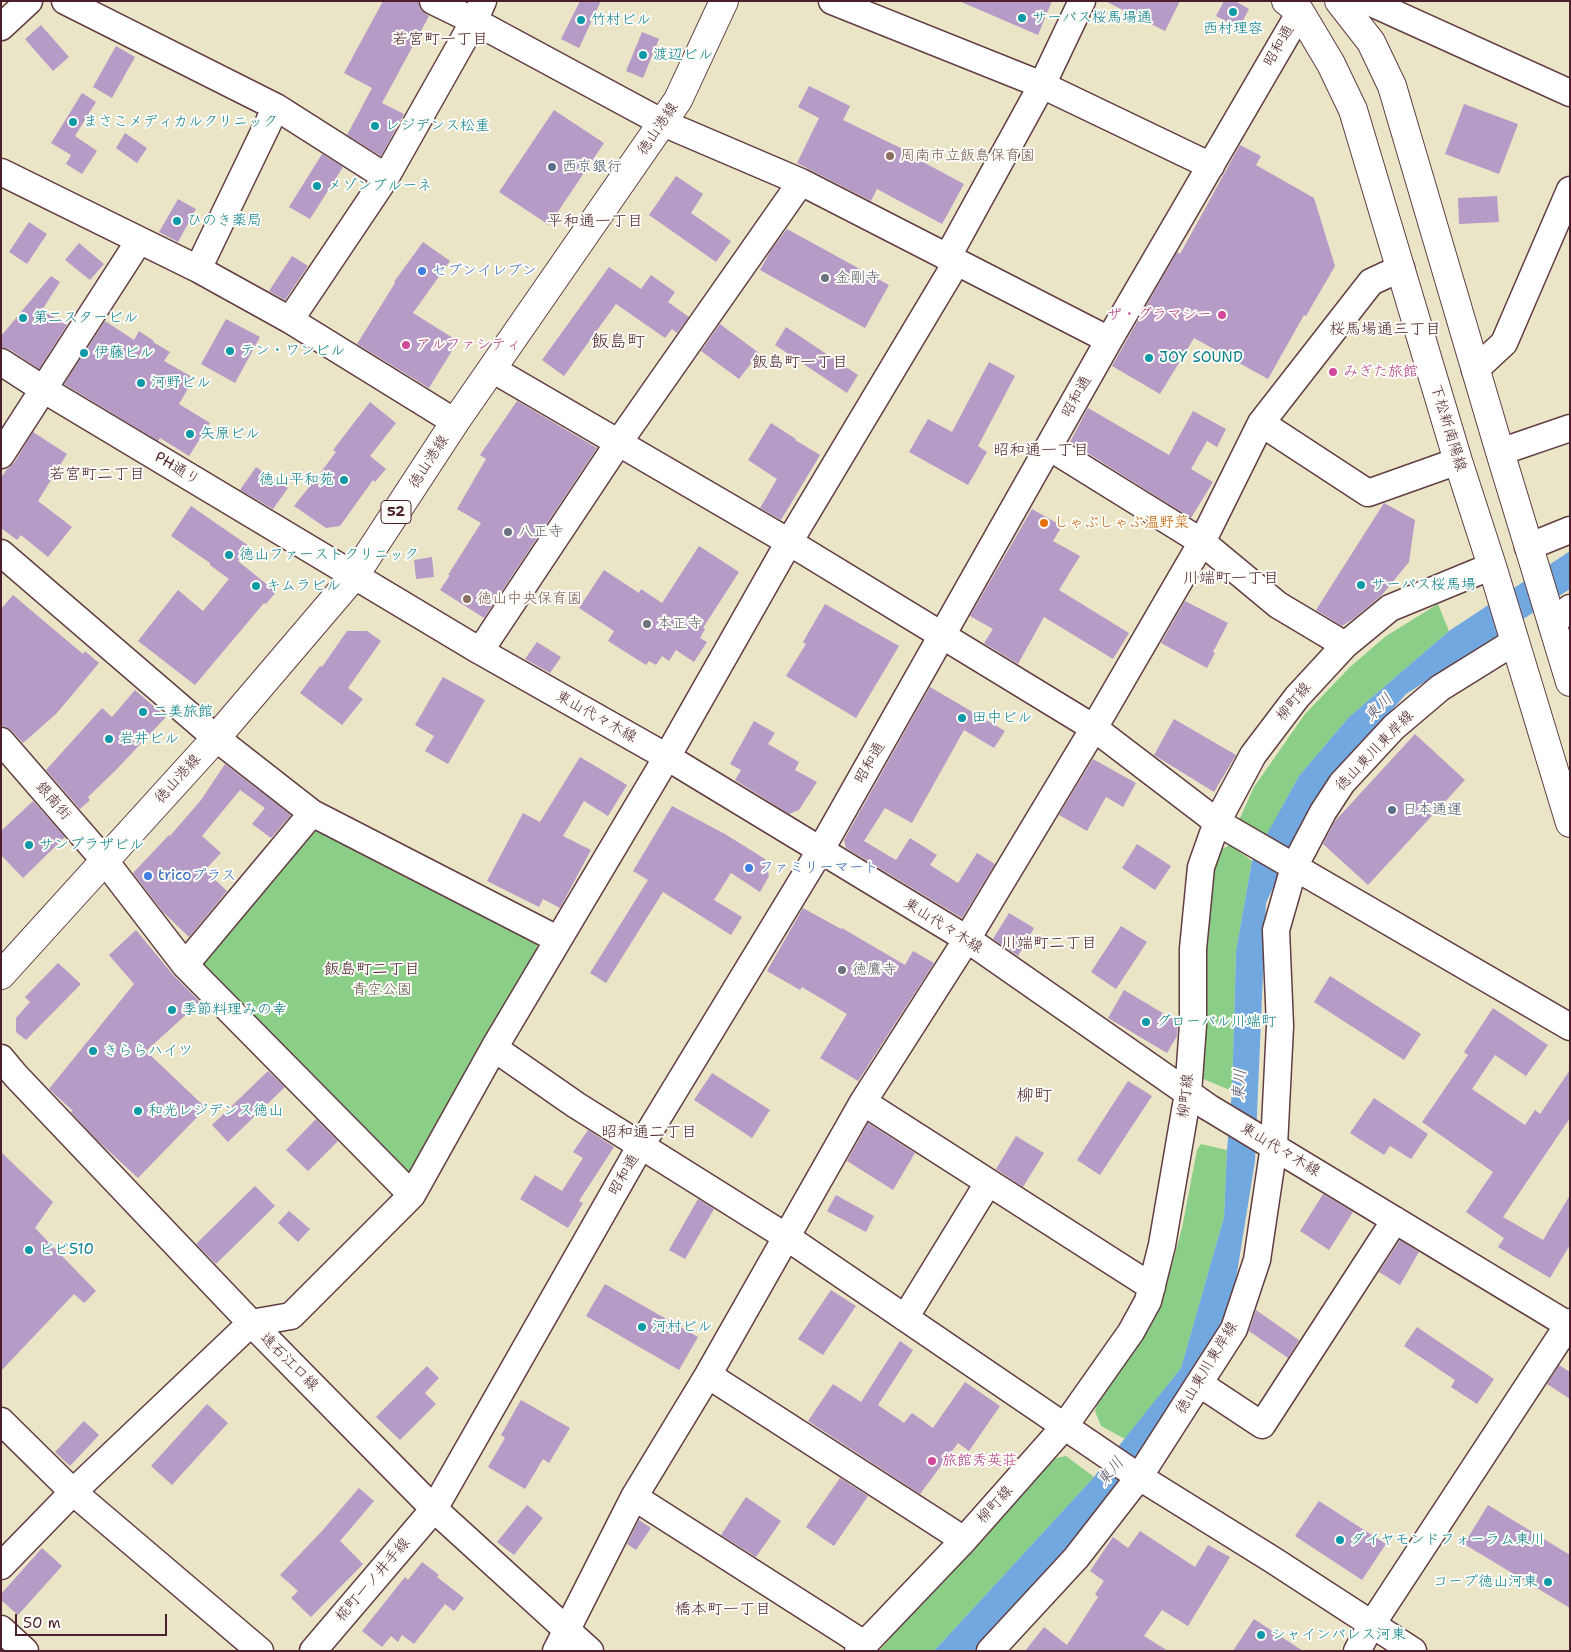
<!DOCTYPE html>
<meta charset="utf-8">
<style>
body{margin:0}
#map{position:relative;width:1571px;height:1652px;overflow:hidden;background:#ebe5c7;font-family:"Shantell Sans",sans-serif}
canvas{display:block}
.frame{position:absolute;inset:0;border:2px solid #4a1f2b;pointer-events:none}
.scale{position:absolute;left:15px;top:1614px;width:152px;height:22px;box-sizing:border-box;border:2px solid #4a1f2b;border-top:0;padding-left:6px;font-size:15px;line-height:18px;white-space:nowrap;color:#4a1f2b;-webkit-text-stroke:4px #fdfcf7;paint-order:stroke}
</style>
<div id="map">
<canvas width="1571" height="1652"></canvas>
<div class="frame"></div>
<div class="scale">50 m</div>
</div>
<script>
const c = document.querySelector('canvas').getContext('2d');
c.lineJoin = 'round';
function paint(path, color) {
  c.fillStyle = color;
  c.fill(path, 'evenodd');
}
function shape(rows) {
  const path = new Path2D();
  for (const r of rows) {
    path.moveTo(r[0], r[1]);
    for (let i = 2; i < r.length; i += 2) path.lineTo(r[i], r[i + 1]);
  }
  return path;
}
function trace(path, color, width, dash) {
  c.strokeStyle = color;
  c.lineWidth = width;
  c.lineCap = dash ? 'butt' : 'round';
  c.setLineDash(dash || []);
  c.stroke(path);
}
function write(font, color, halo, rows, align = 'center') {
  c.font = font + ' "Shantell Sans","Klee One",sans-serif';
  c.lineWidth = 4;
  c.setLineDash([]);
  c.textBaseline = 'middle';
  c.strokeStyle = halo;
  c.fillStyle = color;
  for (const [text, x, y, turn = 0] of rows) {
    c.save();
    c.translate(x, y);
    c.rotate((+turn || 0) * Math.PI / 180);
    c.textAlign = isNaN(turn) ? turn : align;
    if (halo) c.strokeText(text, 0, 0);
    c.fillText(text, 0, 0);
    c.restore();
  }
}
paint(shape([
 [1438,604,1449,631,1349,717,1299,776,1263,842,1239,820,1254,787,1305,714,1350,667,1386,636],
 [313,825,532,938,537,945,537,952,408,1176,199,970,202,956],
 [1230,845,1252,861,1236,951,1232,1091,1201,1078,1203,1012,1209,881,1220,850],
 [1201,1144,1227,1150,1224,1217,1181,1368,1125,1439,1101,1426,1095,1411,1099,1398,1154,1309,1171,1268,1182,1228,1197,1150],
 [1066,1456,1094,1477,934,1651,879,1651,964,1553,1056,1458]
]), '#8bce87');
paint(shape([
 [1570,551,1570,589,1406,694,1314,799,1266,903,1255,1161,1232,1304,1184,1394,1050,1576,977,1651,934,1651,1094,1477,1181,1368,1224,1217,1227,1150,1232,1091,1236,951,1252,861,1299,776,1349,717,1449,631]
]), '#70a8df');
paint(shape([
 [383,1,418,1,421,10,429,16,382,103,404,114,381,156,347,135,372,88,344,73],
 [580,1,601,1,579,48,561,39],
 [959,1,1052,1,1038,35],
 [1105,1,1180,1,1165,31],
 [1224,1,1235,1,1249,9,1239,28,1216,16],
 [41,25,69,57,53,71,25,39],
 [642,32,659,39,643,78,626,71],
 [116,46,135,57,112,98,93,87],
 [809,86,850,106,843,120,911,153,910,155,964,184,942,224,877,189,871,201,797,163,819,118,798,107],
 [82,93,96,102,75,136,97,151,82,174,66,164,71,155,51,143],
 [1464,104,1518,124,1499,174,1445,154],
 [554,110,604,143,549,225,499,192],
 [125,133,147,148,137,163,116,148],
 [1240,145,1261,156,1256,165,1314,198,1335,266,1306,316,1304,315,1268,379,1194,338,1160,394,1112,366,1177,252,1180,254],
 [322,154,343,167,310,219,289,207],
 [676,176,703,194,691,213,731,241,716,262,649,215],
 [1497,196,1499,222,1459,224,1458,198],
 [178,199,196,209,178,242,159,232],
 [29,222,47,234,27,264,9,252],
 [787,229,889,285,865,328,760,270,771,250],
 [423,242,450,261,413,313,458,341,429,388,357,344,395,283,394,282],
 [79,243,104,264,90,280,65,260],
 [292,256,308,266,285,300,269,291],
 [609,267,641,289,651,275,675,292,668,302,689,317,677,333,672,329,665,338,616,304,564,376,542,360],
 [51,276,60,282,42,310,67,325,39,369,9,349,1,347,1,336],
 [226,319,260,337,235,383,201,364],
 [105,321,134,340,139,331,154,341,153,342,170,352,164,361,194,378,179,404,210,423,189,456,160,438,158,441,64,384],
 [720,324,759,353,739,379,701,351],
 [786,327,858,375,847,393,775,345],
 [989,362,1015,376,978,446,987,452,968,485,909,452,928,419,952,432],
 [517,401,597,448,484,618,440,590,450,575,448,575,481,523,457,509,486,459,480,455],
 [370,402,396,423,370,456,386,469,375,482,373,480,340,526,326,528,294,506,321,472,336,452,333,450],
 [1088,408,1169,455,1193,411,1226,429,1217,447,1207,441,1191,469,1213,482,1191,518,1070,442],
 [771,423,796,439,795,440,820,455,781,520,760,508,777,479,748,460],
 [33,432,67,454,38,501,72,527,48,557,21,535,17,540,1,528,1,478,7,469,14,463],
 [256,467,288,488,273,509,240,490],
 [1384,503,1415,520,1409,562,1382,595,1353,619,1342,626,1316,610],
 [191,506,249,546,238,561,276,592,266,604,264,603,195,685,138,641,178,590,203,611,229,579,210,565,210,563,171,536],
 [1032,509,1062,526,1053,541,1080,556,1059,590,1129,633,1113,659,1044,617,1018,664,984,643,993,629,970,616],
 [699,546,739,572,703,628,705,629,700,638,707,642,694,662,676,650,669,661,662,656,656,665,649,661,646,665,608,641,614,631,579,608,604,570,639,593,641,589,662,603],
 [432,557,434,577,416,579,414,560],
 [13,595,83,654,85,651,99,663,56,714,23,743,12,731,6,727,1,726,1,609],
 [1185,601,1228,623,1213,652,1215,653,1207,668,1161,643],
 [825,604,899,646,856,718,786,676,806,644,803,642],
 [347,631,367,631,381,641,348,688,363,699,342,725,300,693,320,666,322,667],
 [537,642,561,657,550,673,525,659],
 [443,677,485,700,448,764,425,751,434,736,415,725],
 [930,687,1005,731,994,748,964,730,912,823,885,808,864,841,896,860,910,838,937,855,930,865,958,883,977,853,995,864,962,918,846,848,844,840],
 [135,690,166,717,115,771,88,797,90,800,80,809,46,770,102,708,112,717],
 [1174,719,1236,755,1214,792,1154,755],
 [754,721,775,733,768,744,799,762,795,770,817,782,799,810,789,814,735,780,741,770,730,764],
 [1415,734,1465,780,1368,885,1323,844,1335,821],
 [580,757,627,785,608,816,584,801,563,836,591,850,560,908,543,899,539,907,487,881,523,813,540,822],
 [1093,759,1136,783,1123,807,1106,797,1087,831,1059,815],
 [225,764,291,815,271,838,252,824,265,808,240,790,202,836,221,853,205,870,227,891,189,937,163,912,133,873,169,835,170,836,201,800],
 [33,801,65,837,23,878,1,855,1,831],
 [672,806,725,834,765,859,769,876,760,892,731,873,714,900,742,917,731,935,663,892,606,983,590,973,648,880,633,871],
 [1137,844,1171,866,1155,890,1122,868],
 [803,908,841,929,842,928,905,965,913,951,934,963,858,1081,820,1058,847,1014,802,987,800,990,767,971],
 [1009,913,1034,928,1018,956,993,939],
 [1121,926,1147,942,1116,989,1091,972],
 [136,930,174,976,200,1002,146,1051,206,1108,138,1178,97,1140,71,1112,73,1111,49,1089,134,984,109,955],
 [58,963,81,984,26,1040,16,1032,16,1018,30,1002,25,997],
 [1330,976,1421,1034,1404,1060,1314,1002],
 [1124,990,1178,1022,1177,1036,1167,1053,1108,1018],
 [1493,1008,1548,1045,1526,1076,1495,1055,1472,1089,1525,1125,1535,1110,1540,1114,1570,1070,1570,1118,1503,1217,1543,1240,1570,1195,1570,1245,1550,1278,1498,1247,1504,1238,1466,1212,1493,1172,1422,1122,1468,1055,1464,1052],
 [268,1071,285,1087,228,1142,212,1125],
 [712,1073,770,1110,752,1138,694,1100],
 [1128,1081,1152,1096,1100,1175,1077,1160],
 [1374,1098,1428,1134,1411,1159,1390,1146,1384,1155,1350,1133],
 [316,1119,338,1141,308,1171,286,1150],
 [868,1123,915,1153,893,1190,847,1161],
 [588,1130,614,1147,579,1201,583,1203,568,1228,520,1199,535,1175,562,1191,583,1158,573,1152],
 [1016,1136,1044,1153,1023,1187,996,1169],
 [1,1152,53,1202,35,1228,96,1291,84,1303,74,1294,1,1371],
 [255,1186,275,1206,216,1264,196,1244],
 [1323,1194,1353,1212,1329,1250,1300,1231],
 [836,1195,874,1216,866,1232,827,1211],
 [698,1199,714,1209,685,1259,669,1250],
 [289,1211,310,1229,298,1242,278,1223],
 [1400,1240,1419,1252,1400,1285,1379,1272],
 [605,1284,698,1337,679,1370,586,1316],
 [831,1290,856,1306,823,1355,798,1339],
 [1256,1310,1299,1340,1288,1358,1249,1331],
 [1417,1327,1494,1379,1477,1404,1451,1387,1455,1380,1404,1346],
 [900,1341,913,1350,878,1405,904,1423,912,1413,933,1428,965,1382,1000,1406,969,1451,958,1443,920,1494,808,1421,833,1384,861,1402],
 [1559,1365,1570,1372,1570,1399,1547,1384],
 [427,1366,439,1378,425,1393,436,1404,400,1440,376,1417],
 [521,1400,570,1428,549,1463,543,1459,525,1489,488,1467,505,1438,501,1435],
 [207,1404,228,1423,172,1485,151,1466],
 [84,1421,99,1435,70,1466,55,1452],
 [840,1478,868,1496,834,1546,806,1527],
 [359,1488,374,1501,340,1541,363,1564,311,1617,291,1598,298,1591,280,1575,322,1531],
 [746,1497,781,1521,756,1557,721,1535],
 [1319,1501,1386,1544,1362,1580,1295,1536],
 [527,1505,543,1518,514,1555,497,1542],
 [1488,1505,1570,1555,1570,1608,1464,1544],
 [639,1520,651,1528,636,1550,627,1544],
 [1140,1531,1195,1567,1208,1545,1230,1557,1188,1626,1162,1610,1144,1636,1168,1651,1025,1651,1044,1627,1067,1645,1098,1597,1095,1594,1104,1581,1090,1571,1113,1537,1128,1548],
 [42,1548,62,1566,18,1615,1,1600,1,1594],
 [422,1562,439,1575,437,1577,464,1598,454,1611,445,1604,414,1644,402,1635,398,1642,391,1636,382,1647,362,1631,405,1577,408,1580],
 [1254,1619,1303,1651,1233,1651]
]), '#b59bc6');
const minor = shape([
 [65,1,276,107,386,177],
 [433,1,474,21,663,123,801,182,1109,340],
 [832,1,1042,85,1211,166],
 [1367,1,1570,93],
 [1,27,29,1],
 [1,172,198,269,290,320,455,422],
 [947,258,1042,85,1082,1],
 [198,269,276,107],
 [290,320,386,177,474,21,483,1],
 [1,362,43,389,480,651,667,757,967,939,1208,1107,1570,1326],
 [492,369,789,542,1094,728,1217,822,1570,1027],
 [1475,370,1504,343,1570,190],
 [1261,423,1368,493,1458,461],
 [1049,447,1202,542,1278,605,1345,645],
 [1500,452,1570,428],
 [1,455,139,241],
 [1528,547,1570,530],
 [1,553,216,738,312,813,557,939],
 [1552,624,1570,608],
 [480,651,619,442,801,182],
 [1,741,105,861,185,965,412,1195],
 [185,965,312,813],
 [494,1048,576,1105,785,1236,1133,1473,1273,1560,1413,1651],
 [1,1058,16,1076,251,1323,434,1509,590,1651],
 [863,1102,1152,1287],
 [905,1318,988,1183],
 [708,1375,964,1540],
 [1200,1384,1262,1425,1395,1220],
 [1,1421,73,1492,260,1651],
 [634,1497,864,1644],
 [1,1566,73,1492,251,1323,291,1316,412,1195,494,1048,667,757,789,542,956,263],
 [1,1629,25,1651],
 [313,1651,434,1509,640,1147,820,851,1109,340,1300,12],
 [556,1651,634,1497,708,1375,863,1102,967,939,1094,728,1202,542,1261,423,1371,282,1401,268],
 [858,1651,964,1540,1064,1427,1131,1332,1148,1301,1162,1245,1188,1093,1193,1025,1193,949,1201,867,1217,822,1253,755,1297,697,1345,645,1390,608,1492,566],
 [990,1651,1076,1558,1139,1477,1234,1329,1257,1260,1274,1146,1280,1026,1276,930,1294,867,1323,812,1342,783,1394,727,1440,688,1514,642],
 [1357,1651,1372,1624,1570,1322]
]);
const major = shape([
 [1286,1,1300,12,1331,64,1353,110,1458,461,1492,566,1570,823],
 [1339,1,1371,42,1392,86,1500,452,1570,682],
 [1,975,216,738,355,575,455,422,678,100,724,1]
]);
trace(minor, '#623d42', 29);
trace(major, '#623d42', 30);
trace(minor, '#fff', 26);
trace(major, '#fff', 28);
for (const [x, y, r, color] of [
 [1233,12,5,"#0f9aa8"],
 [1022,18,5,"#0f9aa8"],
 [581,20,5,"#0f9aa8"],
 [643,55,5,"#0f9aa8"],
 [73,122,5,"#0f9aa8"],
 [375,126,5,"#0f9aa8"],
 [890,156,5,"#8d6e63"],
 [552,167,5,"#5c6f8a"],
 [317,186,5,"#0f9aa8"],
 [177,221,5,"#0f9aa8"],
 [422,271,5,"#3f7fe0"],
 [825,278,5,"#6b7280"],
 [1222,315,5,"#d1479c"],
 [23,318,5,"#0f9aa8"],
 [406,345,5,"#d1479c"],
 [230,351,5,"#0f9aa8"],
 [84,353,5,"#0f9aa8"],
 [1149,358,5,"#0f9aa8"],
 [1333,372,5,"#d1479c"],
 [141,383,5,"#0f9aa8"],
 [190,434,5,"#0f9aa8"],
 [344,480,5,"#0f9aa8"],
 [1044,523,5,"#e8710a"],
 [508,532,5,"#6b7280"],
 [229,555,5,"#0f9aa8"],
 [1361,585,5,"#0f9aa8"],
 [256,586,5,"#0f9aa8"],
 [467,599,5,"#8d6e63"],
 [647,624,5,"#6b7280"],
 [143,712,5,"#0f9aa8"],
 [962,718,5,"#0f9aa8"],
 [109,739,5,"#0f9aa8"],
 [1392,810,5,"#5c6f8a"],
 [29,845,5,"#0f9aa8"],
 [749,868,5,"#3f7fe0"],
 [148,876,5,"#3f7fe0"],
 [842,970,5,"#6b7280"],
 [172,1010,5,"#0f9aa8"],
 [1146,1022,5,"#0f9aa8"],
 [93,1051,5,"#0f9aa8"],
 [138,1111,5,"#0f9aa8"],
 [29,1250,5,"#0f9aa8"],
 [642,1327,5,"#0f9aa8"],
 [932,1461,5,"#d1479c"],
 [1340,1540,5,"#0f9aa8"],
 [1548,1582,5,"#0f9aa8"],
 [1261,1635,5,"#0f9aa8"]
]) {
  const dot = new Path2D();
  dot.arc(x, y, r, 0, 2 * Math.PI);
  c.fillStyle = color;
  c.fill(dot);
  trace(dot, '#fdfcf7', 2);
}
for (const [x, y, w] of [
 [396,512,30]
]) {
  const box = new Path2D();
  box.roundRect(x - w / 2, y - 11.5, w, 23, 4);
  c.fillStyle = '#fdfcf7';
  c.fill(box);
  trace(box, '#4a1f2b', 1);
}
write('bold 14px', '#4a1f2b', null, [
 ["52",396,512]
]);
write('15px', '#0d838f', '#fdfcf7', [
 ["サーパス桜馬場通",1032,18],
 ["竹村ビル",591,20],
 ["西村理容",1233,29,"center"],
 ["渡辺ビル",653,55],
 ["まさこメディカルクリニック",83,122],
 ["レジデンス松重",385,126],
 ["メゾンブルーネ",327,186],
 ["ひのき薬局",187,221],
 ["第二スタービル",33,318],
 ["テン・ワンビル",240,351],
 ["伊藤ビル",94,353],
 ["JOY SOUND",1159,358],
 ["河野ビル",151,383],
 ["矢原ビル",200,434],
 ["徳山平和苑",334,480,"right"],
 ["徳山ファーストクリニック",239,555],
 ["サーパス桜馬場",1371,585],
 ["キムラビル",266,586],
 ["二美旅館",153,712],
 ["田中ビル",972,718],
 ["岩井ビル",119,739],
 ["サンプラザビル",39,845],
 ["季節料理みの幸",182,1010],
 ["グローバル川端町",1156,1022],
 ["きららハイツ",103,1051],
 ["和光レジデンス徳山",148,1111],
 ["ピピ510",39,1250],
 ["河村ビル",652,1327],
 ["ダイヤモンドフォーラム東川",1350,1540],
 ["コープ徳山河東",1538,1582,"right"],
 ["シャインパレス河東",1271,1635]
], 'left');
write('15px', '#4a1f2b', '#fdfcf7', [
 ["昭和通",1279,46,-60],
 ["徳山港線",658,129,-56],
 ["昭和通",1077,397,-61],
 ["下松新南陽線",1448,428,73],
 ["徳山港線",429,462,-57],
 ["PH通り",177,469,31],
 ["柳町線",1294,702,-50],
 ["東山代々木線",596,717,29],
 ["徳山東川東岸線",1375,751,-46],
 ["昭和通",870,763,-60],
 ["徳山港線",178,779,-48],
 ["銀南街",53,801,49],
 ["東山代々木線",943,926,32],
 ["柳町線",1186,1096,-83],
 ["東山代々木線",1280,1150,31],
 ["昭和通",624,1175,-60],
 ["遠石江口線",289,1362,45],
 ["徳山東川東岸線",1207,1368,-59],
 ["柳町線",995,1505,-48],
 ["椛町一ノ井手線",373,1580,-49]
]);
write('15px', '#785e54', '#fdfcf7', [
 ["周南市立飯島保育園",900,156],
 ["徳山中央保育園",477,599]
], 'left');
write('15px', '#4e5e75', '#fdfcf7', [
 ["西京銀行",562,167],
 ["日本通運",1402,810]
], 'left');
write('15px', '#366cbe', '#fdfcf7', [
 ["セブンイレブン",432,271],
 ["ファミリーマート",759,868],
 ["tricoプラス",158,876]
], 'left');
write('15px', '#5b616d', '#fdfcf7', [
 ["金剛寺",835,278],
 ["八正寺",518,532],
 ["本正寺",657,624],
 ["徳鷹寺",852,970]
], 'left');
write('15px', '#b23c85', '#fdfcf7', [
 ["ザ・グラマシー",1212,315,"right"],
 ["アルファシティ",416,345],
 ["みぎた旅館",1343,372],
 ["旅館秀英荘",942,1461]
], 'left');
write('15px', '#c56008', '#fdfcf7', [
 ["しゃぶしゃぶ温野菜",1054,523]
], 'left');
write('15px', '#615c4b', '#fdfcf7', [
 ["青空公園",382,990]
]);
write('16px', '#4a1f2b', '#fdfcf7', [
 ["若宮町一丁目",440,40],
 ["平和通一丁目",595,222],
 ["桜馬場通三丁目",1385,330],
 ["飯島町一丁目",800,363],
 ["昭和通一丁目",1041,451],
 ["若宮町二丁目",97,475],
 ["川端町一丁目",1231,579],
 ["川端町二丁目",1049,944],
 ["飯島町二丁目",372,970],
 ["昭和通二丁目",649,1133],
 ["橋本町一丁目",723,1610]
]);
write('italic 16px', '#595673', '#fdfcf7', [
 ["東川",1379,708,-45],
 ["東川",1240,1085,-86],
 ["東川",1111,1472,-51]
]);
write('18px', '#4a1f2b', '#fdfcf7', [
 ["飯島町",618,342],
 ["柳町",1034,1096]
]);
</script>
